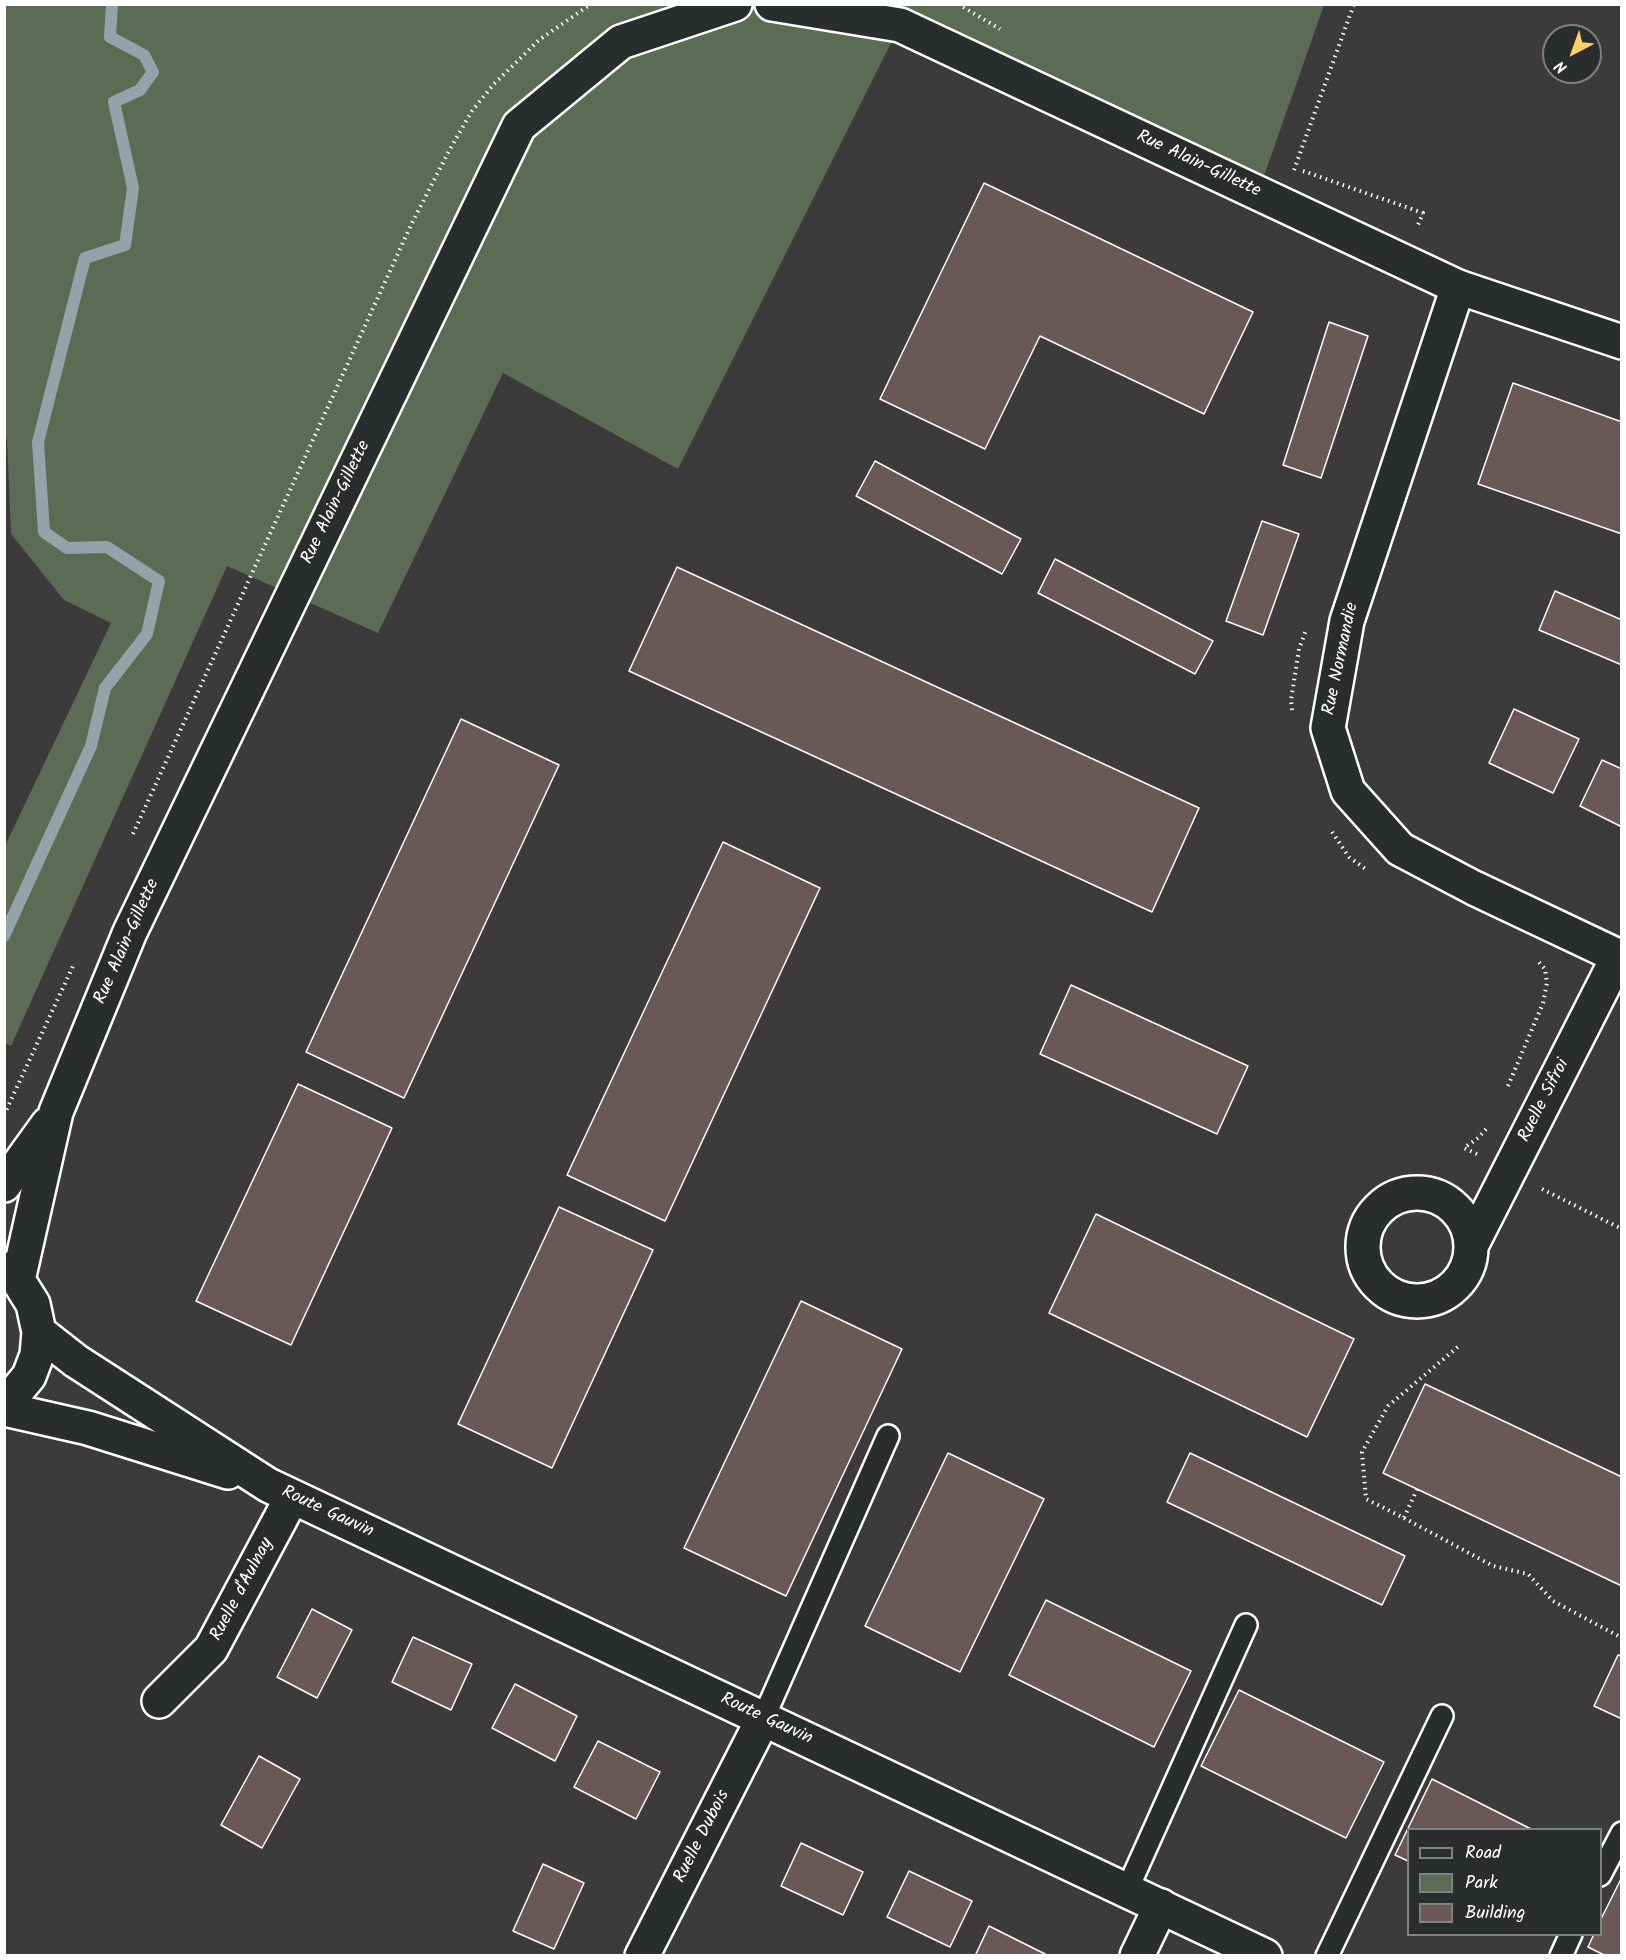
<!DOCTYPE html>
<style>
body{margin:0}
#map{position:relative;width:1626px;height:1960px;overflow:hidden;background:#3d3a3b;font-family:Kalam,sans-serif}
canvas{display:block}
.frame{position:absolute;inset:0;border:6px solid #fff;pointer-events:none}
.legend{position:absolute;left:1407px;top:1828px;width:195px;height:108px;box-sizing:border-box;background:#2a2d2e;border:2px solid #7f8182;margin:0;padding:8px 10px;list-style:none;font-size:18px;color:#fff}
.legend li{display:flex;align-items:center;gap:12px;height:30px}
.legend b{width:30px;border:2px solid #7f8182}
.north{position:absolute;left:1542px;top:24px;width:60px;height:60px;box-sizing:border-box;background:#2a2d2e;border:2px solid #7f8182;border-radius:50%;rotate:221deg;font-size:16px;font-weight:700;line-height:24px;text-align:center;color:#fff}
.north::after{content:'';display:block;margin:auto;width:21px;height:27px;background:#ffd166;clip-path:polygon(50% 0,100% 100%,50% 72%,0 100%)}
</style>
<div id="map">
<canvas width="1626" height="1960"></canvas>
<div class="frame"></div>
<ul class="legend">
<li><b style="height:8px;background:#2a2d2e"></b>Road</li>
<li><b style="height:16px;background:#5c6c54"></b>Park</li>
<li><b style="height:16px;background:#6a5758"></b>Building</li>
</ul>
<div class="north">N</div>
</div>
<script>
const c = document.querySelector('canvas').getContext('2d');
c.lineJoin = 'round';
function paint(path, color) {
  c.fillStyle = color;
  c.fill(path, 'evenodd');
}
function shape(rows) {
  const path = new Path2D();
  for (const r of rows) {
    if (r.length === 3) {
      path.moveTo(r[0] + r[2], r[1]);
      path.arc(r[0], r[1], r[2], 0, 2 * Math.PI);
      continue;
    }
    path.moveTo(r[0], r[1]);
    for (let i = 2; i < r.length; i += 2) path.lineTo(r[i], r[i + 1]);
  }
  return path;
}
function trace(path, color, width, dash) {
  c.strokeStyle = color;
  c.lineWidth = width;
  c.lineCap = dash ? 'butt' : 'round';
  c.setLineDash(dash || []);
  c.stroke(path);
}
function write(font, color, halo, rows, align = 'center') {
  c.font = font + ' Kalam,sans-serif';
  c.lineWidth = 4.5;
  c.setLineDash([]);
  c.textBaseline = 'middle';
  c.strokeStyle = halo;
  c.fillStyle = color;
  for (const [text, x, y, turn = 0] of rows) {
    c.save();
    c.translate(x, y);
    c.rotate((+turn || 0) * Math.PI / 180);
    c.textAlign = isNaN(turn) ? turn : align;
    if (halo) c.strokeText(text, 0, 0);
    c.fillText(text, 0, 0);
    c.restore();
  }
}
paint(shape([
 [5,5,1324,5,1258,193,900,25,678,469,503,373,378,633,227,566,11,1046,4,1042,4,848,111,623,64,600,11,534,7,439,4,438]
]), '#5c6c54');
trace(shape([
 [4,936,91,746,105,688,147,634,159,581,107,547,67,548,44,532,38,442,85,258,125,245,133,188,114,102,140,90,153,72,144,55,110,37,112,4]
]), '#94a2a9', 12);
const building = shape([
 [984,183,1253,312,1204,414,1040,336,985,449,880,399,984,183],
 [1329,322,1368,336,1321,478,1283,465,1329,322],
 [1513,383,1622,422,1622,534,1478,484,1513,383],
 [875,461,1021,539,1002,574,856,496,875,461],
 [1262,521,1299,534,1263,635,1226,621,1262,521],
 [1055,559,1213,641,1195,674,1038,593,1055,559],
 [677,567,1199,808,1152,912,629,671,677,567],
 [1555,591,1622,620,1622,665,1539,630,1555,591],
 [1514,709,1579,739,1553,793,1489,763,1514,709],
 [461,719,559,765,404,1098,306,1052,461,719],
 [1602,760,1622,769,1622,827,1580,806,1602,760],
 [723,842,820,888,665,1221,567,1175,723,842],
 [1071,985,1248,1066,1217,1134,1040,1054,1071,985],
 [298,1084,392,1128,291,1345,196,1301,298,1084],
 [559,1207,653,1250,552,1468,458,1424,559,1207],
 [1096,1214,1354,1339,1307,1437,1049,1313,1096,1214],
 [801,1301,902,1349,786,1596,684,1548,801,1301],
 [1425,1384,1622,1477,1622,1586,1383,1473,1425,1384],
 [948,1453,1044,1499,960,1672,865,1626,948,1453],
 [1190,1453,1405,1556,1382,1605,1167,1502,1190,1453],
 [1046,1600,1191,1671,1154,1747,1009,1675,1046,1600],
 [312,1609,352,1630,317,1698,277,1677,312,1609],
 [413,1637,472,1664,451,1710,392,1682,413,1637],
 [1618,1655,1622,1656,1622,1719,1594,1706,1618,1655],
 [515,1684,577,1716,555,1761,492,1728,515,1684],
 [1239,1690,1384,1762,1346,1838,1201,1766,1239,1690],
 [598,1741,660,1772,636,1819,574,1787,598,1741],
 [259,1756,300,1779,262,1848,221,1825,259,1756],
 [1432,1779,1533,1830,1408,1830,1408,1861,1395,1855,1432,1779],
 [801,1843,863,1872,843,1915,781,1886,801,1843],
 [543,1864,584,1883,554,1949,513,1931,543,1864],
 [909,1871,972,1901,950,1947,887,1917,909,1871],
 [1622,1877,1622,1956,1606,1956,1588,1947,1594,1934,1600,1934,1600,1921,1622,1877],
 [989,1926,1049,1956,975,1956,989,1926]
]);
paint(building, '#6a5758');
trace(building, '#fff', 1.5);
const service = shape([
 [763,1719,888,1436],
 [1600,1875,1622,1833],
 [1127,1890,1246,1625],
 [1327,1956,1442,1716],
 [1561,1956,1571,1934]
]);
const minor = shape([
 [1458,287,1347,621,1328,728,1348,791,1400,849,1474,888,1622,958],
 [1417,1247,54],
 [1472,1244,1618,957],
 [159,1701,211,1649,292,1497],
 [642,1956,763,1719],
 [1137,1956,1161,1906]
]);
const tertiary = shape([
 [772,4,900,25,1458,287,1622,342],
 [4,1185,48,1124],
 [4,1269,18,1280,33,1304,39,1332,37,1355,29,1376,15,1393,4,1400],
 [18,1280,56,1112,130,932,519,126,621,42,735,4],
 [39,1332,76,1361,268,1485,1265,1956],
 [4,1409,88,1428,228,1472]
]);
trace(service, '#fff', 26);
trace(minor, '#fff', 38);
trace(tertiary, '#fff', 38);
trace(shape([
 [958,4,1000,29],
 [1294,170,1354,4],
 [1303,171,1423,213,1417,227],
 [1292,710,1291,700,1299,649,1306,630],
 [1332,832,1349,857,1367,870],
 [133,834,411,225,450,149,472,111,493,85,539,40,591,4],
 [1508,1086,1543,1003,1547,983,1545,969,1537,960],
 [4,1115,74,964],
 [1477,1154,1464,1148,1478,1138,1488,1127],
 [1542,1189,1622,1229],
 [1417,1489,1404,1518,1366,1499,1362,1452,1388,1406,1459,1346],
 [1404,1518,1493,1566,1528,1574,1553,1601,1622,1638]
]), '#fff', 4, [1.5, 4.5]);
trace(service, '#2a2d2e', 21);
trace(minor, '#2a2d2e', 33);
trace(tertiary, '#2a2d2e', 33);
write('18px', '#fff', '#2a2d2e', [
 ["Rue Alain-Gillette",1198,165,25],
 ["Rue Alain-Gillette",337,503,-64],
 ["Rue Normandie",1342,659,-78],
 ["Rue Alain-Gillette",128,942,-66],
 ["Ruelle Sifroi",1545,1101,-63],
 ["Route Gauvin",327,1513,25],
 ["Ruelle d'Aulnay",243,1590,-62],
 ["Route Gauvin",766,1720,25],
 ["Ruelle Dubois",703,1837,-63]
]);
</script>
